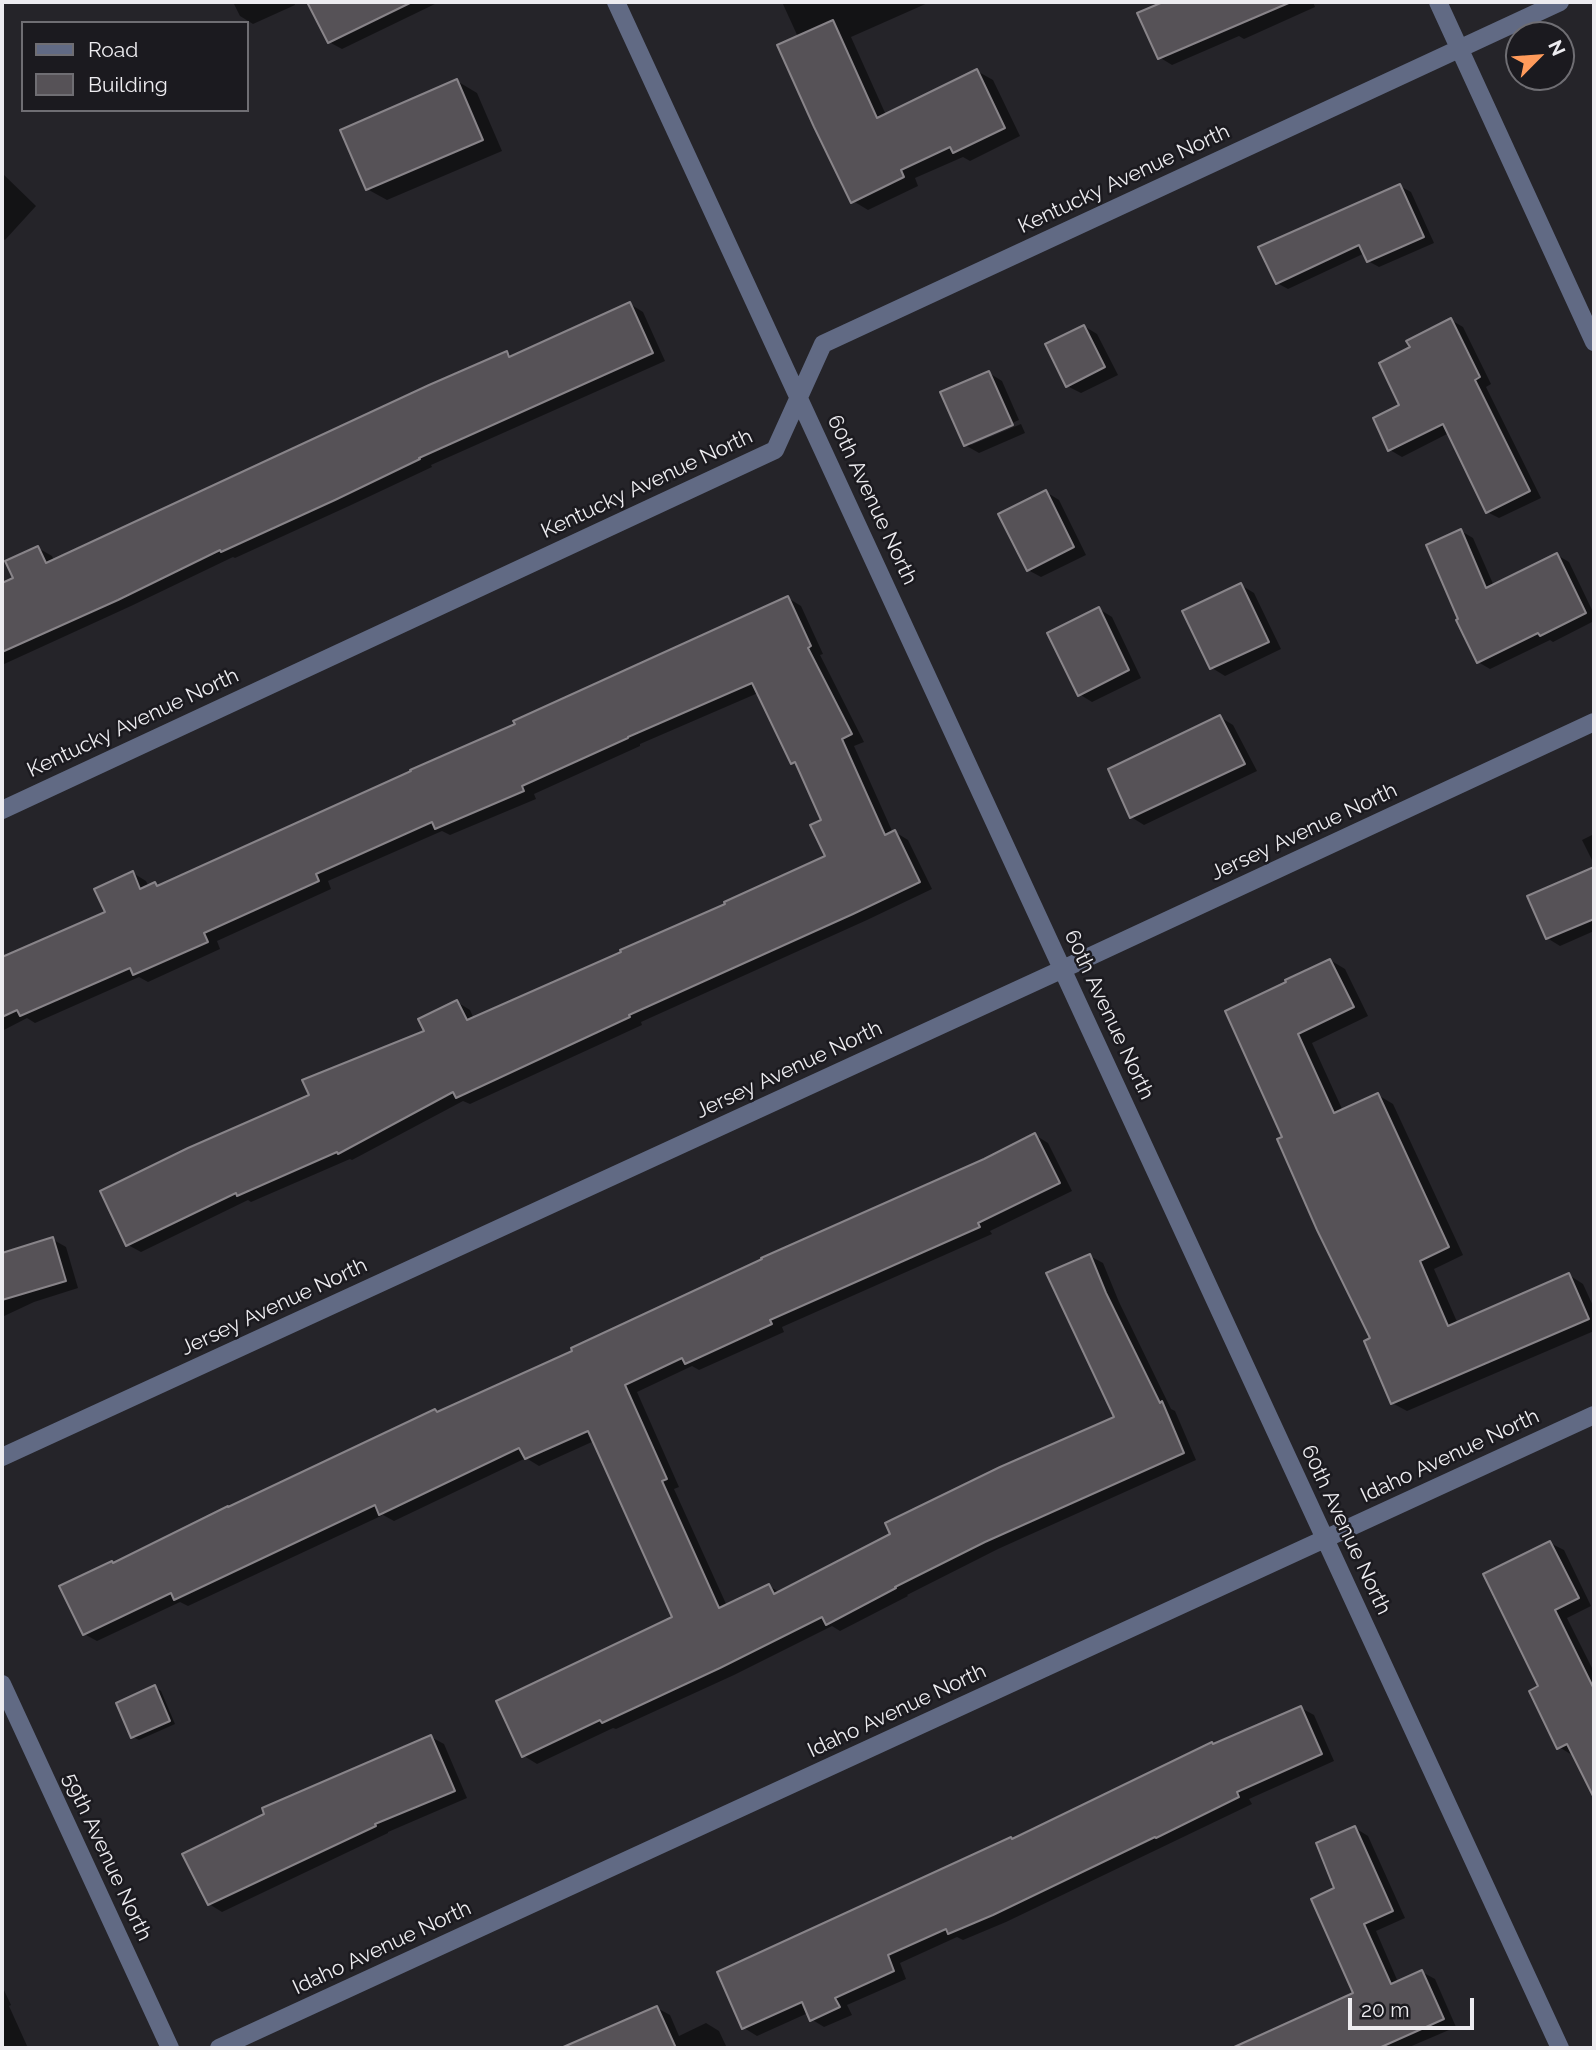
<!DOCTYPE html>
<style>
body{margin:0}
#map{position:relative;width:1596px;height:2050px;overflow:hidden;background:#252429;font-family:Raleway,sans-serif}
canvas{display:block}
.frame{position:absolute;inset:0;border:4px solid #edecf0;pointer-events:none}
.legend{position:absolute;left:21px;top:21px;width:228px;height:91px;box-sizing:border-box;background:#1b1a1f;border:2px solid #6f6e73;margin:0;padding:9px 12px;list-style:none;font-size:21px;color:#edecf0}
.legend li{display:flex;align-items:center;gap:14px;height:35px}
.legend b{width:35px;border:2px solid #6f6e73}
.north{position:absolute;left:1505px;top:21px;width:70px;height:70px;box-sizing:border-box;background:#1b1a1f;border:2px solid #6f6e73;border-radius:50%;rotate:65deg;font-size:19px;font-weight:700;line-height:28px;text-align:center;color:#edecf0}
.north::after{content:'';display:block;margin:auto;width:24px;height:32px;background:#ff9b5b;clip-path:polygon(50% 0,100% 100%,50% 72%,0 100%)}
.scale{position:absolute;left:1348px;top:1998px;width:126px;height:32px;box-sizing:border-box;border:4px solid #edecf0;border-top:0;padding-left:9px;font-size:21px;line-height:24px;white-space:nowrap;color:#edecf0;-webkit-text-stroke:5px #1b1a1f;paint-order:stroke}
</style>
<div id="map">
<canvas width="1596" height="2050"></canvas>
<div class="frame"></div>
<ul class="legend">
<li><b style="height:9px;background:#616a84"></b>Road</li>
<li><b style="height:19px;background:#565257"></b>Building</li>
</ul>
<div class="north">N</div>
<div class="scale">20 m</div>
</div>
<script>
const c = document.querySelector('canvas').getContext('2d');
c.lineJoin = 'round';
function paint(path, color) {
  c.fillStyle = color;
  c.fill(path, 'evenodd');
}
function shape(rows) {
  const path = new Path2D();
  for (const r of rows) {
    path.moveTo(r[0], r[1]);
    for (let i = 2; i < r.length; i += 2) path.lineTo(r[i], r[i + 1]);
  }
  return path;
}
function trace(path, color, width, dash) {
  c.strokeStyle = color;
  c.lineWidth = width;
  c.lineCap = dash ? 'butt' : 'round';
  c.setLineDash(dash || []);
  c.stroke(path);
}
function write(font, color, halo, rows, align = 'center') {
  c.font = font + ' Raleway,sans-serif';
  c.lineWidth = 5;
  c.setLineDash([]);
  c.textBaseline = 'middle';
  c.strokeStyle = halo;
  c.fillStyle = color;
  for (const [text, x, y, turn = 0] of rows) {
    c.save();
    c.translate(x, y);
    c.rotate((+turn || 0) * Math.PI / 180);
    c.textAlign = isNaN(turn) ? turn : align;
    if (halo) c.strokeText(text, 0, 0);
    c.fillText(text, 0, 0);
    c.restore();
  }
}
paint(shape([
 [233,2,294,2,295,5,253,24,240,16],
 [309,2,436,2,437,3,342,49,329,42],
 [782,2,930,2,851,37,886,115,977,71,993,80,1020,136,970,161,963,157,915,178,918,186,868,210,853,201,798,37],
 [1167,2,1313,2,1315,7,1244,39,1239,36,1172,65,1159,57,1139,14],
 [457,81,477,93,502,151,387,200,367,189],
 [2,173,36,206,5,240,2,238],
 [1400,186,1411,192,1434,243,1379,267,1368,261,1365,253,1288,289,1277,283],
 [630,304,643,312,665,361,431,465,432,467,349,506,235,558,233,557,131,606,2,665,2,585,16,579,38,548,52,556,54,561,507,353,514,357],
 [1451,320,1463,327,1491,384,1486,387,1541,498,1499,518,1487,512,1449,433,1402,457,1390,450,1402,406,1412,348],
 [1084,326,1097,334,1118,375,1081,393,1067,386],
 [989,373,1002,381,1019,420,971,441,971,445,1021,424,1025,433,979,453,965,445],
 [1046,492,1059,500,1086,555,1041,577,1028,570],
 [1461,531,1473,538,1494,586,1557,555,1569,562,1594,614,1594,621,1553,642,1550,640,1490,669,1478,662,1460,620],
 [1241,585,1254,593,1281,649,1225,676,1212,668],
 [788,598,801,606,823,654,820,655,864,742,854,746,893,833,895,832,908,840,932,889,867,920,641,1022,642,1025,470,1104,463,1101,352,1160,350,1159,251,1202,248,1200,141,1252,128,1245,312,1096,426,1032,457,1002,470,1010,474,1019,727,905,828,857,824,821,800,767,792,763,758,693,640,744,640,746,534,794,536,799,450,835,442,831,328,881,331,889,217,941,220,949,148,982,139,977,35,1023,27,1018,2,1031,2,959,107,913,133,873,146,881,149,887,155,884,160,887,517,725],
 [1099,609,1112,617,1141,678,1092,702,1079,694],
 [1220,717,1233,725,1257,771,1144,825,1131,817],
 [1594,834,1594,864,1582,840],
 [1581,888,1594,918,1594,931,1560,946,1547,938],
 [1330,960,1345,969,1368,1016,1312,1043,1343,1111,1378,1095,1393,1104,1463,1255,1434,1269,1458,1324,1569,1275,1583,1284,1594,1308,1594,1331,1407,1411,1392,1403,1373,1339,1285,1138,1227,1011],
 [1035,1135,1048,1143,1072,1191,990,1231,992,1234,782,1327,784,1332,699,1370,692,1366,637,1392,679,1487,674,1489,727,1606,769,1586,781,1593,1116,1418,1090,1256,1103,1263,1119,1302,1171,1409,1175,1411,1196,1460,998,1549,907,1595,908,1596,840,1631,832,1626,734,1675,616,1729,613,1728,537,1764,524,1756,498,1701,674,1618,594,1441,539,1466,526,1458,394,1521,383,1515,188,1606,180,1602,97,1641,84,1634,114,1564,435,1411,439,1413],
 [52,1239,66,1247,78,1288,34,1302,2,1317,2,1255],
 [1550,1543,1564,1550,1591,1606,1567,1618,1594,1672,1594,1795,1574,1754,1572,1755,1559,1747],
 [155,1687,161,1691,175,1724,139,1740,133,1737],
 [1301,1708,1314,1715,1334,1761,1249,1799,1252,1804,1006,1922,963,1940,957,1937,900,1963,906,1979,847,2005,852,2015,824,2027,811,2019,808,2013,757,2036,744,2028,1013,1840,1214,1745],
 [431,1737,444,1744,467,1798,388,1832,388,1833,222,1912,209,1904],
 [1355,1828,1368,1836,1405,1918,1376,1931,1398,1982,1422,1972,1435,1979,1456,2027,1407,2048,1251,2048,1355,1994,1336,1889],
 [2,1986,11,2005,9,2006,28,2048,2,2048],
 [657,2008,670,2015,679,2036,706,2023,719,2031,727,2048,566,2048,595,2033]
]), '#0007');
const building = shape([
 [307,2,412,2,328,43,307,2],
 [1163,2,1291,2,1158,59,1137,13,1163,2],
 [833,20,877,118,977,69,1005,128,953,153,950,147,901,170,904,177,851,203,814,127,777,45,833,20],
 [457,79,483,140,366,190,340,130,457,79],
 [1400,184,1424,237,1367,262,1359,245,1276,284,1258,247,1400,184],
 [630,302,653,353,419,458,420,459,335,500,221,552,220,550,118,600,2,652,2,583,13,578,5,561,38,546,46,563,429,385,507,351,509,357,630,302],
 [1451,318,1480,377,1475,380,1530,491,1486,513,1443,424,1388,451,1373,418,1399,405,1379,363,1410,347,1406,341,1451,318],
 [1084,325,1105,367,1066,387,1045,344,1084,325],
 [989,371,1013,425,964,446,940,392,989,371],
 [1046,490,1074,547,1027,571,998,514,1046,490],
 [1461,529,1486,588,1557,553,1586,613,1540,636,1538,633,1477,663,1456,620,1458,619,1426,545,1461,529],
 [1241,583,1269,642,1210,669,1182,611,1241,583],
 [788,596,811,646,808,648,852,734,842,739,885,835,895,830,920,882,853,914,629,1015,630,1017,456,1098,453,1092,338,1154,337,1152,237,1196,236,1193,126,1246,100,1191,188,1148,309,1095,302,1080,424,1031,418,1019,457,1000,467,1020,621,952,620,950,725,904,724,902,825,856,810,825,821,820,795,762,791,764,752,683,628,737,628,738,522,786,524,791,435,829,432,822,316,874,319,881,204,933,208,942,133,975,130,968,20,1016,17,1010,2,1017,2,957,105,912,94,889,133,871,140,889,155,882,157,886,411,771,410,770,515,724,513,721,788,596],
 [1099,607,1129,670,1078,696,1047,633,1099,607],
 [1220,715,1245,764,1130,818,1108,769,1220,715],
 [1594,867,1594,919,1546,939,1527,896,1594,867],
 [1330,959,1354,1007,1298,1034,1334,1113,1378,1093,1449,1247,1420,1261,1448,1326,1569,1273,1589,1319,1391,1404,1364,1341,1370,1338,1317,1230,1277,1139,1282,1137,1225,1011,1286,982,1285,980,1330,959],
 [1035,1133,1060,1183,978,1223,980,1227,770,1320,772,1324,685,1364,682,1358,625,1385,667,1479,662,1481,719,1608,769,1584,774,1594,890,1534,885,1523,1000,1467,1114,1417,1046,1273,1090,1254,1106,1293,1160,1403,1162,1401,1184,1453,985,1542,895,1587,896,1588,826,1625,822,1617,720,1668,602,1723,600,1720,522,1757,496,1701,672,1617,588,1431,525,1459,519,1448,379,1515,375,1505,174,1600,171,1593,83,1635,59,1586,112,1561,113,1563,228,1506,228,1507,435,1409,437,1412,572,1351,571,1348,762,1259,761,1258,984,1159,1035,1133],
 [53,1237,66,1281,2,1300,2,1253,53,1237],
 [1550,1541,1579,1598,1555,1610,1594,1689,1594,1798,1567,1744,1557,1749,1529,1691,1538,1686,1483,1574,1550,1541],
 [155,1685,170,1721,131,1738,116,1703,155,1685],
 [1301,1706,1322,1754,1237,1792,1239,1797,1156,1838,1155,1837,993,1915,948,1934,946,1929,888,1955,894,1971,835,1998,840,2007,810,2021,802,2002,742,2029,717,1972,1011,1837,1012,1839,1212,1742,1213,1744,1301,1706],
 [431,1735,455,1791,375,1824,376,1826,208,1905,182,1854,264,1814,262,1808,431,1735],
 [1355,1826,1393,1911,1364,1924,1391,1984,1422,1970,1444,2019,1379,2048,1232,2048,1353,1993,1311,1899,1334,1888,1316,1843,1355,1826],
 [657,2006,676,2048,561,2048,657,2006]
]);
paint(building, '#565257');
trace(building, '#888489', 2);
trace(shape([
 [616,2,1560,2048],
 [1438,2,1594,342],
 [2,810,775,450,823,344,1560,2],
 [2,1457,1063,969,1594,722],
 [2,1684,170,2048],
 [219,2048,1594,1415]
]), '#616a84', 18);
write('21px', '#edecf0', '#1b1a1f', [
 ["Kentucky Avenue North",1124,179,-25],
 ["Kentucky Avenue North",647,484,-25],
 ["60th Avenue North",872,500,65],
 ["Kentucky Avenue North",133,723,-25],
 ["Jersey Avenue North",1304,832,-25],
 ["60th Avenue North",1109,1015,65],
 ["Jersey Avenue North",789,1070,-25],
 ["Jersey Avenue North",274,1307,-25],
 ["Idaho Avenue North",1450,1456,-25],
 ["60th Avenue North",1346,1530,65],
 ["Idaho Avenue North",897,1711,-25],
 ["59th Avenue North",107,1857,65],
 ["Idaho Avenue North",382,1948,-25]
]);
</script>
